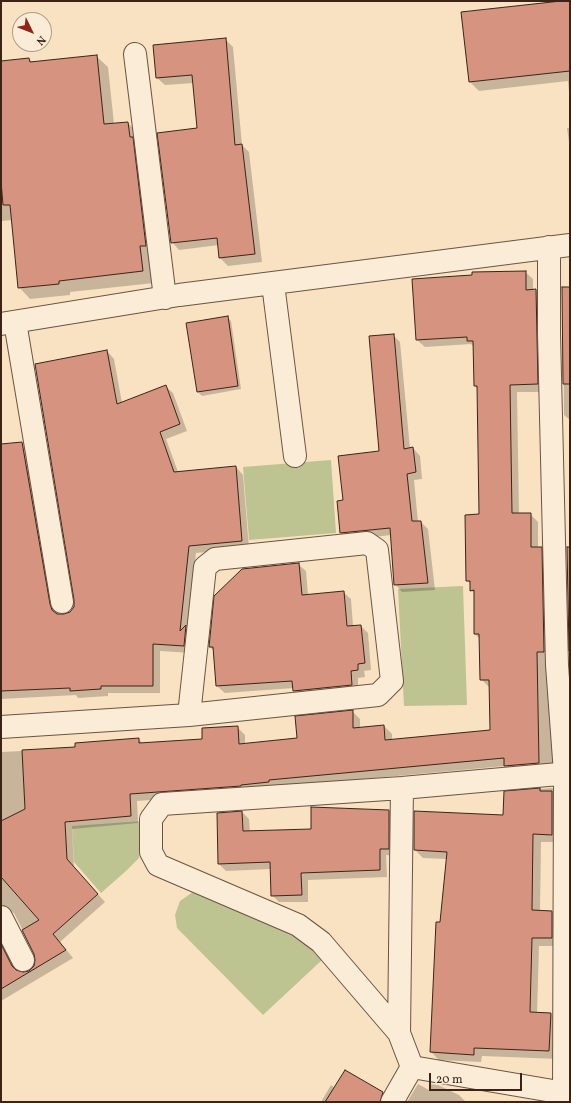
<!DOCTYPE html>
<style>
body{margin:0}
#map{position:relative;width:571px;height:1103px;overflow:hidden;background:#f9e2c1;font-family:Vollkorn,serif}
canvas{display:block}
.frame{position:absolute;inset:0;border:2px solid #3b2417;pointer-events:none}
.north{position:absolute;left:12px;top:12px;width:40px;height:40px;box-sizing:border-box;background:#fbecd7;border:1px solid #ae9c8a;border-radius:50%;rotate:133deg;font-size:11px;font-weight:700;line-height:16px;text-align:center;color:#3b2417}
.north::after{content:'';display:block;margin:auto;width:14px;height:18px;background:#8f2418;clip-path:polygon(50% 0,100% 100%,50% 72%,0 100%)}
.scale{position:absolute;left:429px;top:1073px;width:93px;height:18px;box-sizing:border-box;border:2px solid #3b2417;border-top:0;padding-left:5px;font-size:12px;line-height:14px;white-space:nowrap;color:#3b2417;-webkit-text-stroke:3px #fbecd7;paint-order:stroke}
</style>
<div id="map">
<canvas width="571" height="1103"></canvas>
<div class="frame"></div>
<div class="north">N</div>
<div class="scale">20 m</div>
</div>
<script>
const c = document.querySelector('canvas').getContext('2d');
c.lineJoin = 'round';
function paint(path, color) {
  c.fillStyle = color;
  c.fill(path, 'evenodd');
}
function shape(rows) {
  const path = new Path2D();
  for (const r of rows) {
    path.moveTo(r[0], r[1]);
    for (let i = 2; i < r.length; i += 2) path.lineTo(r[i], r[i + 1]);
  }
  return path;
}
function trace(path, color, width, dash) {
  c.strokeStyle = color;
  c.lineWidth = width;
  c.lineCap = dash ? 'butt' : 'round';
  c.setLineDash(dash || []);
  c.stroke(path);
}
paint(shape([
 [331,460,336,533,249,540,243,467],
 [463,586,467,705,404,706,398,589],
 [144,821,139,858,126,871,101,893,74,862,72,826],
 [193,892,304,940,322,960,263,1015,177,928,175,915,180,901]
]), '#bec392');
paint(shape([
 [570,1,570,102,568,81,479,91,470,82],
 [225,39,233,47,242,145,249,152,262,262,228,266,220,258,219,245,179,250,172,242,198,129,194,83,165,85,157,78],
 [96,56,108,67,114,124,128,123,139,134,154,283,70,292,70,295,30,299,19,287,12,220,1,221,1,62,29,59,32,62],
 [567,128,570,128,570,149],
 [525,272,533,279,533,290,536,290,544,297,545,392,517,392,519,514,530,514,538,522,538,548,541,548,549,555,559,769,513,773,505,766,276,787,248,793,137,801,138,823,72,829,74,868,105,902,60,942,73,958,1,1001,1,939,18,972,29,972,34,968,36,961,35,954,14,913,10,912,1,915,2,752,77,748,139,739,143,744,203,740,237,727,245,735,245,744,298,739,352,711,360,719,360,728,384,726,392,734,392,740,491,730,490,687,489,687,481,679,480,639,475,634,475,594,471,590,471,585,467,580,480,515,478,389,475,386,474,347,471,344,425,347,417,340],
 [563,288,570,288,570,420,564,415],
 [227,317,231,321,241,389,202,396,198,392],
 [393,335,400,342,410,449,413,448,420,456,422,479,414,480,418,522,421,522,428,529,435,590,402,592,395,584,391,535,348,540,341,533,344,501,380,452],
 [107,351,114,359,122,403,165,386,173,393,187,431,166,439,178,472,236,467,243,475,249,548,196,553,188,628,191,653,160,651,160,693,108,693,108,696,78,698,76,695,1,699,1,445,22,443,29,450,57,612,58,615,64,615,71,612,75,606],
 [568,548,570,548,570,644],
 [298,564,306,571,308,595,343,592,351,599,353,626,361,626,368,633,371,670,364,671,365,677,358,678,358,692,301,698,294,691,294,688,225,693,217,686,214,651,210,647],
 [552,788,560,796,560,842,541,842,540,911,552,912,560,920,560,946,539,946,537,1013,551,1014,559,1022,559,1059,482,1056,481,1062,439,1060,431,1052,441,923,447,859,423,858,415,850,504,816,505,792],
 [389,811,396,818,395,856,386,855,387,877,308,880,308,902,279,902,272,895,271,869,226,871,219,864,242,812,249,819,250,832,312,830],
 [418,1084,429,1090,429,1084,438,1085,459,1095,466,1102,407,1102],
 [331,1085,335,1088,382,1093,390,1101,389,1102,321,1102]
]), '#0003');
const building = shape([
 [561,1,570,1,570,71,469,82,461,12,561,1],
 [226,38,235,145,242,144,255,254,219,258,217,238,171,243,157,133,197,128,192,75,156,78,153,45,226,38],
 [97,55,104,124,128,122,130,137,133,137,146,246,140,246,143,271,59,281,59,284,18,288,10,205,3,205,1,181,1,61,29,58,30,62,97,55],
 [526,271,526,290,536,289,538,384,510,385,512,513,531,513,531,547,542,547,544,652,537,652,539,763,504,766,504,758,269,780,269,782,241,785,241,786,130,794,131,816,65,822,67,859,98,894,53,934,66,950,1,989,1,944,12,966,16,970,23,972,29,971,34,966,35,960,34,954,22,930,39,920,1,877,1,821,25,809,22,750,75,747,75,743,139,738,139,743,202,739,202,728,238,726,239,744,297,738,295,716,353,710,353,728,384,725,385,740,490,730,489,680,480,680,479,634,474,634,474,590,470,591,470,581,466,581,465,515,479,514,477,386,474,386,473,341,467,341,467,337,416,340,412,279,472,275,472,272,526,271],
 [562,287,570,287,570,384,563,384,562,287],
 [228,316,238,386,197,392,186,323,228,316],
 [394,334,404,449,413,447,416,472,407,474,412,521,421,521,428,583,394,585,390,528,340,533,337,501,343,500,338,456,379,451,369,336,394,334],
 [107,350,117,404,166,385,180,424,160,432,174,472,236,466,242,541,189,546,180,631,186,625,184,646,153,644,153,686,101,686,101,689,70,691,70,688,1,691,1,444,22,442,50,604,52,610,57,614,64,614,70,612,74,607,74,600,35,364,107,350],
 [567,547,570,547,569,651,567,547],
 [299,563,302,595,344,591,347,626,361,625,365,663,358,664,358,670,351,671,352,685,293,691,292,681,216,686,213,647,209,647,214,596,242,569,299,563],
 [540,788,540,791,552,791,552,835,533,834,532,910,552,911,552,938,532,938,530,1012,551,1013,549,1051,474,1048,474,1055,430,1052,436,922,440,922,447,852,414,850,414,811,503,815,504,791,540,788],
 [311,807,389,810,389,849,380,849,380,870,301,873,302,895,271,896,270,862,218,864,217,813,242,811,243,831,311,829,311,807],
 [345,1070,383,1092,380,1102,325,1102,345,1070]
]);
paint(building, '#d59380');
trace(building, '#3b2417', 1);
const minor = shape([
 [135,54,165,298],
 [549,247,549,334,557,665,565,773,564,1093,560,1102],
 [273,284,295,456],
 [15,322,62,602],
 [1,324,179,295,570,245],
 [1,727,189,715,378,695,392,681,377,550,367,543,215,559,205,567,189,715],
 [402,788,399,1033,412,1067],
 [1,917,23,960],
 [399,1033,321,942,298,925,158,865,151,852,151,819,162,804,402,788,570,773],
 [392,1102,412,1067,570,1094]
]);
trace(minor, '#6a5442', 24);
trace(minor, '#fbecd7', 22);
</script>
